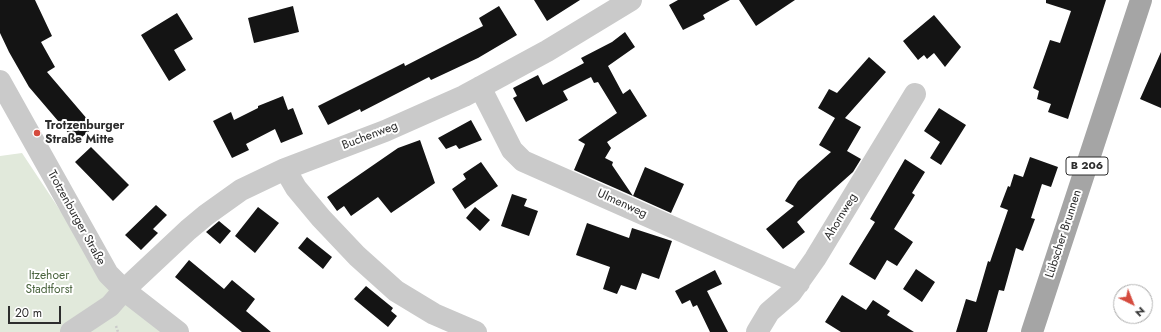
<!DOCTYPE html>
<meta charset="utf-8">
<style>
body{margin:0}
#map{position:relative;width:1161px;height:332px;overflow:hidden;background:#fff;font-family:Jost,sans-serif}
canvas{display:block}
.north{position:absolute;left:1113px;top:284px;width:40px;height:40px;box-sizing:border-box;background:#fff;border:1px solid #ababab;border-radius:50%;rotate:137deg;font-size:11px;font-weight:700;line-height:16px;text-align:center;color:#2d2d2d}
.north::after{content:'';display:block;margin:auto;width:14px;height:18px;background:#d54b3e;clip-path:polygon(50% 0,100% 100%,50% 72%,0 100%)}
.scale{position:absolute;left:8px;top:306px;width:53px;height:18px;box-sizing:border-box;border:2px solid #2d2d2d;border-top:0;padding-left:5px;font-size:12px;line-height:14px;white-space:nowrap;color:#2d2d2d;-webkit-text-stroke:3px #fff;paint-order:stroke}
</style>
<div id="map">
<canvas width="1161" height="332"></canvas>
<div class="north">N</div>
<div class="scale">20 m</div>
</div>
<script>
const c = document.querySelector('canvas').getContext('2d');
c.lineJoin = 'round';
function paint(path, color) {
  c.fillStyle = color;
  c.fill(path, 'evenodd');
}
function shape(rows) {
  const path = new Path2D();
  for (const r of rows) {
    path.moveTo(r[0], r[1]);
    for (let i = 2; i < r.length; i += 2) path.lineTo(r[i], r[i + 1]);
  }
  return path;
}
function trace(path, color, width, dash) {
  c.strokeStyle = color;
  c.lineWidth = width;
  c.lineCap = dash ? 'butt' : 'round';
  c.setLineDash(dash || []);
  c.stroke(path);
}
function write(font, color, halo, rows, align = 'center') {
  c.font = font + ' Jost,sans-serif';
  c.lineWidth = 4;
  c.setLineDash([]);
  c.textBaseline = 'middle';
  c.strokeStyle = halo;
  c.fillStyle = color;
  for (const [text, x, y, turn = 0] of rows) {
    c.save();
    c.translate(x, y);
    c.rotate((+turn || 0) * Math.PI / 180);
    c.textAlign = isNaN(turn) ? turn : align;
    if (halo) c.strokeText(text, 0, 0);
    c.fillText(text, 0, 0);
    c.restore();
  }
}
paint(shape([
 [22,153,105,278,173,332,0,332,0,156]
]), '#e1e9db');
paint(shape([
 [0,0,35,0,52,36,41,42,55,67,47,72,94,127,76,142,29,87,9,52,0,33],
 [534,0,580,0,547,21],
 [678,0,730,0,703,15,705,19,683,30,669,5],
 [739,0,795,0,756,26],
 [1046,0,1106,0,1068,119,1048,112,1051,104,1037,99,1039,91,1033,88,1050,40,1060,43,1071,11,1046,3],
 [293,6,299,32,254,43,248,18],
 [499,6,517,35,478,58,431,80,429,77,361,112,360,109,328,125,318,106,404,63,405,66,483,26,479,18],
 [177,13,193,39,174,50,186,70,169,81,141,35],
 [934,15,961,47,945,67,934,53,927,59,924,55,918,60,903,41],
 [625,32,635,47,608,66,623,94,630,89,647,116,607,142,611,148,605,158,613,162,612,165,633,196,574,170,585,144,578,140,617,113,598,82,594,83,591,77,563,91,568,100,526,122,513,98,517,96,513,88,538,75,543,85,584,63,581,58,612,42],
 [1161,52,1161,108,1140,99],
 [869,57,886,72,845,118,861,127,847,151,861,159,853,172,797,222,805,232,783,249,766,229,794,206,785,201,798,181,831,152,819,145,835,118,818,108,829,89,837,93],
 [283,96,288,110,293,108,303,134,281,143,275,129,246,144,249,150,232,158,213,121,231,112,234,120,258,108,258,106],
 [939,108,966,125,941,165,930,158,940,142,924,131],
 [471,120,482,140,459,149,456,145,446,149,438,138],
 [420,140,435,183,391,213,378,197,351,216,344,206,337,211,327,197,398,148],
 [91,147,129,185,113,201,75,162],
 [1030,157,1058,167,1051,187,1042,184,1031,218,1035,219,1023,251,1016,248,1004,291,999,290,987,332,956,332,966,299,976,302,988,261,990,262,1008,210,1000,207,1008,186,1010,187,1014,174,1023,177],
 [905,159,925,172,912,193,915,195,894,229,913,242,897,266,887,260,875,280,849,264,875,222,870,219],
 [481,162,498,186,465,209,452,189,466,179,463,174],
 [645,167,684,184,671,213,633,196],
 [512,194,527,199,524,206,538,211,529,236,501,226],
 [156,205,167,215,153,229,158,233,141,250,125,235],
 [258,207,279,223,255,253,235,236],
 [475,207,490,220,480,231,466,218],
 [219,221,231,231,220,244,206,232],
 [587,223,629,238,632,228,672,241,659,279,642,273,636,290,621,285,617,294,603,289,610,267,576,255],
 [307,237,332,257,323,269,298,248],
 [189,260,224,289,232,280,255,299,246,311,271,332,242,332,175,277],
 [916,269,935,282,922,302,903,289],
 [715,270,722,284,707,291,728,332,710,332,697,305,693,307,690,300,682,304,675,291],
 [366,286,393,308,391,311,397,316,388,327,354,299],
 [842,295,866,310,873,300,890,311,887,315,914,332,841,332,825,322]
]), '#141414');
trace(shape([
 [116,326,118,332]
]), '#cacaca', 2.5, [2, 2]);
trace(shape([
 [0,81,108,274,124,290,178,332],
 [480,87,512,150,523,161,799,283],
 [285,169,296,188,321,218,357,256,396,291,434,314,476,332],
 [71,332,110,306,124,290,188,230,206,215,241,190,285,169,385,131,464,96,547,51,631,0],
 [757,332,769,312,791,293,815,259,915,94]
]), '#cacaca', 22);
trace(shape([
 [1032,332,1141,0]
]), '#a5a5a5', 22);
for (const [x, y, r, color] of [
 [37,133,4,"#d54b3e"]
]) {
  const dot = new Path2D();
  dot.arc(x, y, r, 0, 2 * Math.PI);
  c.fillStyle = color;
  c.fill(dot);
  trace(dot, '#fff', 1.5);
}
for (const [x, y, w] of [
 [1087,166,42]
]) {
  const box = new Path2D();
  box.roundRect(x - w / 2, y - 9, w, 18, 3);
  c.fillStyle = '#fff';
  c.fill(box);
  trace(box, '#2d2d2d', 1);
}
write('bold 11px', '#2d2d2d', null, [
 ["B 206",1087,166]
]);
write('bold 12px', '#2d2d2d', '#fff', [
 ["Trotzenburger",45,126],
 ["Straße Mitte",45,140]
], 'left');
write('12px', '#2d2d2d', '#fff', [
 ["Buchenweg",370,136,-21],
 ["Ulmenweg",622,204,24],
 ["Ahornweg",841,217,-59],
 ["Trotzenburger Straße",76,218,61],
 ["Lübscher Brunnen",1064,234,-72]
]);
write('12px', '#4a643e', '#fff', [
 ["Itzehoer",49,276],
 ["Stadtforst",49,290]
]);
</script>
